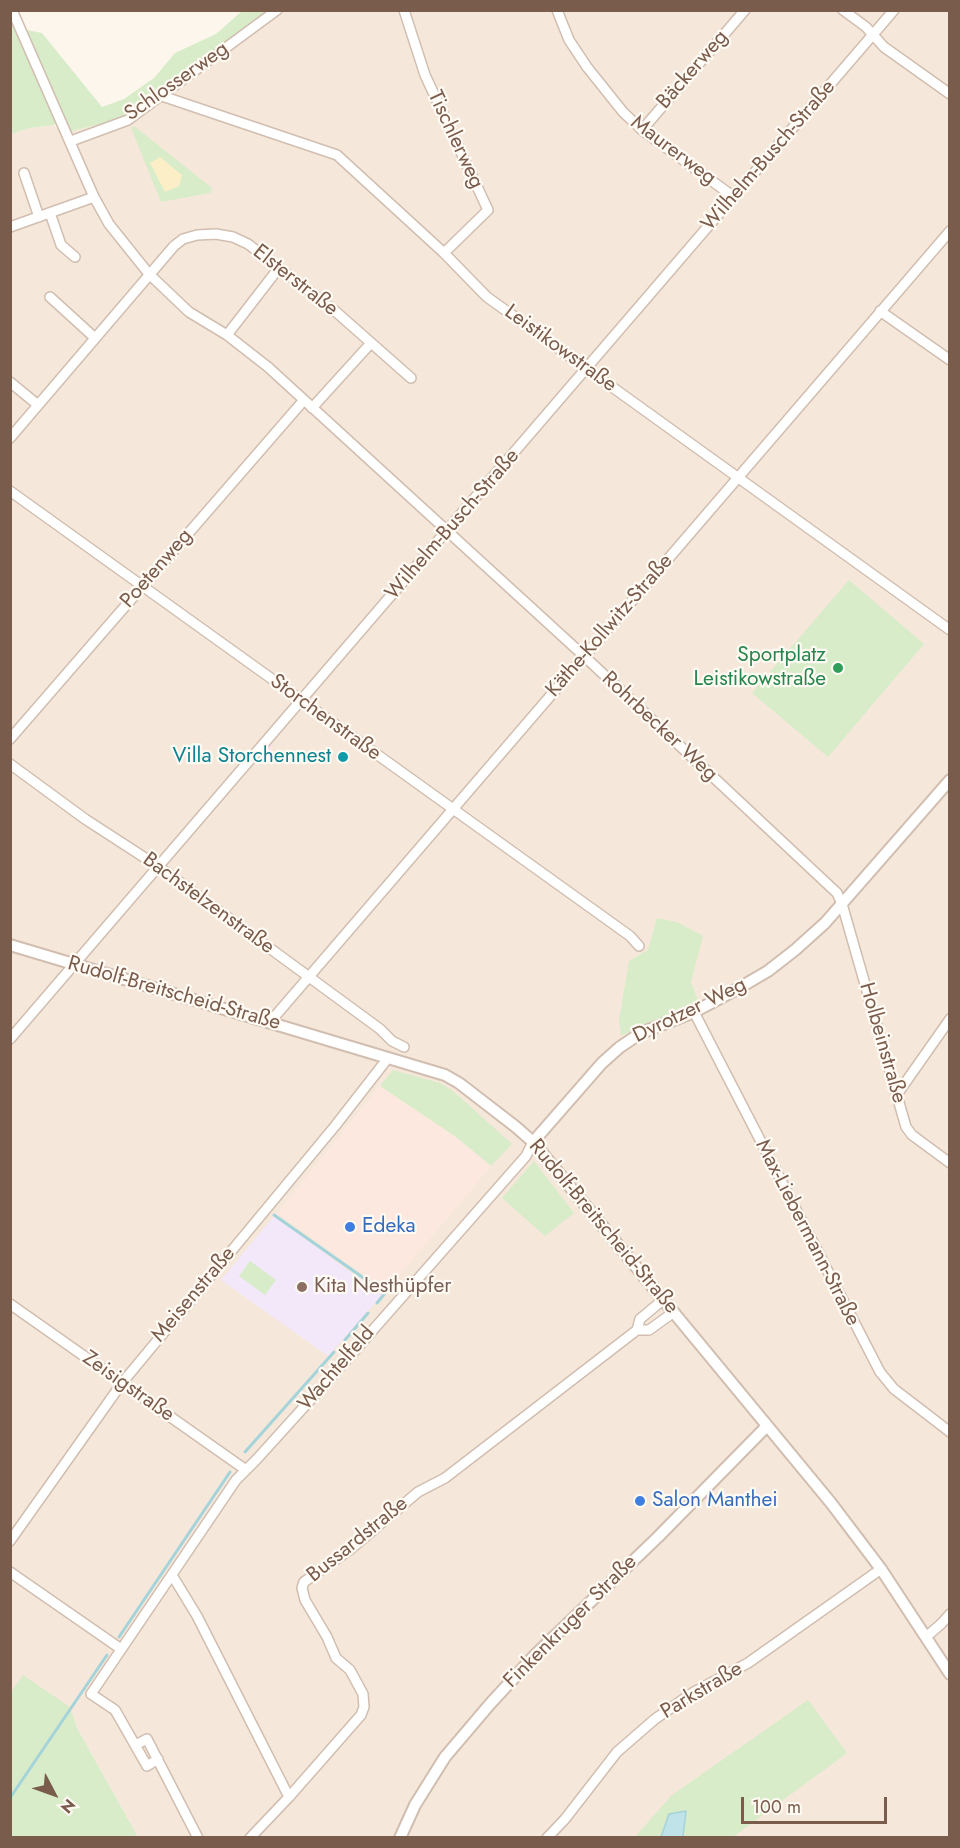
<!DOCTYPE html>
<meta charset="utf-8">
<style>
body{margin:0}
#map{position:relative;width:960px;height:1848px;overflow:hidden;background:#fdf6ec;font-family:Jost,sans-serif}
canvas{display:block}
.frame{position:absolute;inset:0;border:12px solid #7a5c4d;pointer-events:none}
.north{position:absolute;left:24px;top:1764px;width:60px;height:60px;-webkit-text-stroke:4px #fffaf3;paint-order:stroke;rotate:131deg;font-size:16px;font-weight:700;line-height:24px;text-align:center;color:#7a5c4d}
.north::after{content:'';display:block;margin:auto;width:21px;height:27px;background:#7a5c4d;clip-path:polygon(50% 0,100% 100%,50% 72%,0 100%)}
.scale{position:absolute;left:741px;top:1797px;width:146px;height:27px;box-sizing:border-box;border:3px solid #7a5c4d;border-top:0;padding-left:8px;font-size:18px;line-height:21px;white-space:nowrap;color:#7a5c4d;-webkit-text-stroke:4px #fffaf3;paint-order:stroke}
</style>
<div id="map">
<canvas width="960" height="1848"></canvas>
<div class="frame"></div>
<div class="north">N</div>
<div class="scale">100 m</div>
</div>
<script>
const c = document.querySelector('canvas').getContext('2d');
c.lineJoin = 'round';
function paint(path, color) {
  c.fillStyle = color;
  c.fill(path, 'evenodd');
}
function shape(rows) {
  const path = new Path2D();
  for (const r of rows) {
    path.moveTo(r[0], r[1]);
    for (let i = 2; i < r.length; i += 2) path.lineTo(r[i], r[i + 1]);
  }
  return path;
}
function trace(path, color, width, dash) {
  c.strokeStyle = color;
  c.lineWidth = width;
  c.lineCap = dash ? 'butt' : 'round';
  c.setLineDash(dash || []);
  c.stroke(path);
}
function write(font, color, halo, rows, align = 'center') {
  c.font = font + ' Jost,sans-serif';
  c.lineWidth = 4.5;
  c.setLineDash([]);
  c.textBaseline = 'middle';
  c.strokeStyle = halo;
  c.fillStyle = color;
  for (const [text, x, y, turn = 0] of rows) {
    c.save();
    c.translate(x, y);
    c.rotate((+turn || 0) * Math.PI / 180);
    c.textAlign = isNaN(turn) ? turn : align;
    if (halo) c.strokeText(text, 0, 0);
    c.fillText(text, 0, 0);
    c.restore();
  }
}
paint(shape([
 [270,11,949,11,949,1837,138,1837,77,1728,70,1708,11,1796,11,134,30,128,53,125,68,132,125,118],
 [648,950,699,1003,622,1036]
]), '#f5e8da');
paint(shape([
 [380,1086,456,1137,491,1166,386,1291,277,1213]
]), '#fde8e0');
paint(shape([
 [274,1216,382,1295,328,1356,221,1280]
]), '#f3e8fa');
paint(shape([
 [242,11,270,11,125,118,68,132,59,123,53,125,30,128,11,134,10,14,17,28,42,33,102,107,124,99,154,78,175,53,216,34],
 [134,126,212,188,210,193,161,202,131,128],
 [849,580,924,644,828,757,752,693],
 [657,918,677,922,703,936,691,982,699,1003,621,1036,619,1020,629,961,648,950],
 [393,1070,440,1083,453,1091,512,1144,491,1166,456,1137,380,1086],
 [534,1161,574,1213,545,1236,502,1198],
 [250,1261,276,1280,265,1295,239,1276],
 [23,1675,70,1707,77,1728,138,1837,11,1837,11,1692],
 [808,1700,847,1753,733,1837,683,1837,685,1833,669,1814,661,1837,634,1838,672,1795]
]), '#d8ecc9');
paint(shape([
 [160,157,182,175,179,186,165,192,150,163]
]), '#fcefc7');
const water = shape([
 [686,1811,683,1837,661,1837,669,1814,686,1811]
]);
paint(water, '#bfe3e8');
trace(water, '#a5d3da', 1.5);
trace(shape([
 [274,1215,385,1293,377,1303],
 [345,1340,368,1313],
 [245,1452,334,1352],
 [119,1637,230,1472],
 [10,1798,107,1655]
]), '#a5d3da', 3);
const minor = shape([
 [12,10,94,197,109,224,149,274,189,312,227,335,268,367,584,656,837,893,842,904,906,1127,912,1135,950,1163],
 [404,10,425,75,488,210,444,253],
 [557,10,569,40,587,67,623,112,642,130,734,197],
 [843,10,866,27,884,47,950,94],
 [162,96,337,155,444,253,487,297,950,630],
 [642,130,745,10],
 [71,141,128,120,277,10],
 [24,173,39,217],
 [50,213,61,245,75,257],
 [10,227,94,197],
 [50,297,95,338],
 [880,311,950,360],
 [227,335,278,269],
 [10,382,38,405],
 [312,408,371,343],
 [10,438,174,246,183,239,197,235,216,234,233,237,248,244,335,311,411,378],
 [10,491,630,936,639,946],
 [10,739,304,400],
 [10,764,85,819,159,867,380,1029,392,1041,404,1047],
 [694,1012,880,1372,894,1389,950,1432],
 [270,1022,950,231],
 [10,1039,894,10],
 [898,1093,950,1019],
 [10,1304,246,1470],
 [637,1330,640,1319,664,1299],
 [10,1541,122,1383,335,1126,388,1058],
 [10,1572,121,1649],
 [172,1575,197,1616,289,1797],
 [926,1637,941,1624,950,1614],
 [135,1745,147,1739,198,1838],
 [158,1759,147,1766,115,1710,91,1694,236,1480,256,1460,351,1355,526,1156,533,1142],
 [250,1838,289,1797,361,1715,364,1707,363,1694,350,1670,336,1658,327,1637,305,1600,302,1588,304,1582,352,1548,418,1492,445,1478,637,1330,649,1330,674,1312],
 [547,1838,565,1819,617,1752,655,1719,694,1692,748,1663,881,1569]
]);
const tertiary = shape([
 [10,945,445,1075,459,1083,516,1127,533,1142,831,1503,881,1569,950,1674],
 [533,1142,602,1063,620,1047,641,1033,694,1012,739,988,768,971,795,950,825,923,950,780],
 [400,1838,415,1805,445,1757,490,1704,536,1654,658,1537,766,1427]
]);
trace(minor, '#d1beb0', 12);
trace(tertiary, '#d1beb0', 14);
trace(minor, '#fff', 9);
trace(tertiary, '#fff', 10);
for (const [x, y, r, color] of [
 [838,668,6,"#2e9e5b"],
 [343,757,6,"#0f9aa8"],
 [350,1227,6,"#3f7fe0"],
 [302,1287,6,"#8d6e63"],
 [640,1501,6,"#3f7fe0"]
]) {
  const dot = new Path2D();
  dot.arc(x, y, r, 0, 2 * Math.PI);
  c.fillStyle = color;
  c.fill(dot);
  trace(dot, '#fffaf3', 2);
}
write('21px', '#7a5c4d', '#fffaf3', [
 ["Bäckerweg",693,70,-49],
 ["Schlosserweg",177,82,-35],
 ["Tischlerweg",455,140,65],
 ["Maurerweg",673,151,37],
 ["Wilhelm-Busch-Straße",769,156,-49],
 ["Elsterstraße",295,281,38],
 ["Leistikowstraße",560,349,36],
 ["Wilhelm-Busch-Straße",453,525,-49],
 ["Poetenweg",157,569,-49],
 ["Käthe-Kollwitz-Straße",610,626,-49],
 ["Storchenstraße",325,718,36],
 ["Rohrbecker Weg",659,727,43],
 ["Bachstelzenstraße",208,904,36],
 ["Rudolf-Breitscheid-Straße",174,994,16],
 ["Dyrotzer Weg",690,1011,-26],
 ["Holbeinstraße",882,1043,74],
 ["Rudolf-Breitscheid-Straße",603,1227,50],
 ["Max-Liebermann-Straße",807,1233,63],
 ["Meisenstraße",194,1295,-50],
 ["Wachtelfeld",337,1369,-49],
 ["Zeisigstraße",128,1387,35],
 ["Bussardstraße",358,1540,-39],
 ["Finkenkruger Straße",571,1622,-45],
 ["Parkstraße",702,1691,-31]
]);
write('21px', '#27864d', '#fffaf3', [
 ["Sportplatz",826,656],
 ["Leistikowstraße",826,680]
], 'right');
write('21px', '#0d838f', '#fffaf3', [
 ["Villa Storchennest",331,757]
], 'right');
write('21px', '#366cbe', '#fffaf3', [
 ["Edeka",362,1227],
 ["Salon Manthei",652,1501]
], 'left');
write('21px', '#785e54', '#fffaf3', [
 ["Kita Nesthüpfer",314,1287]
], 'left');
</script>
